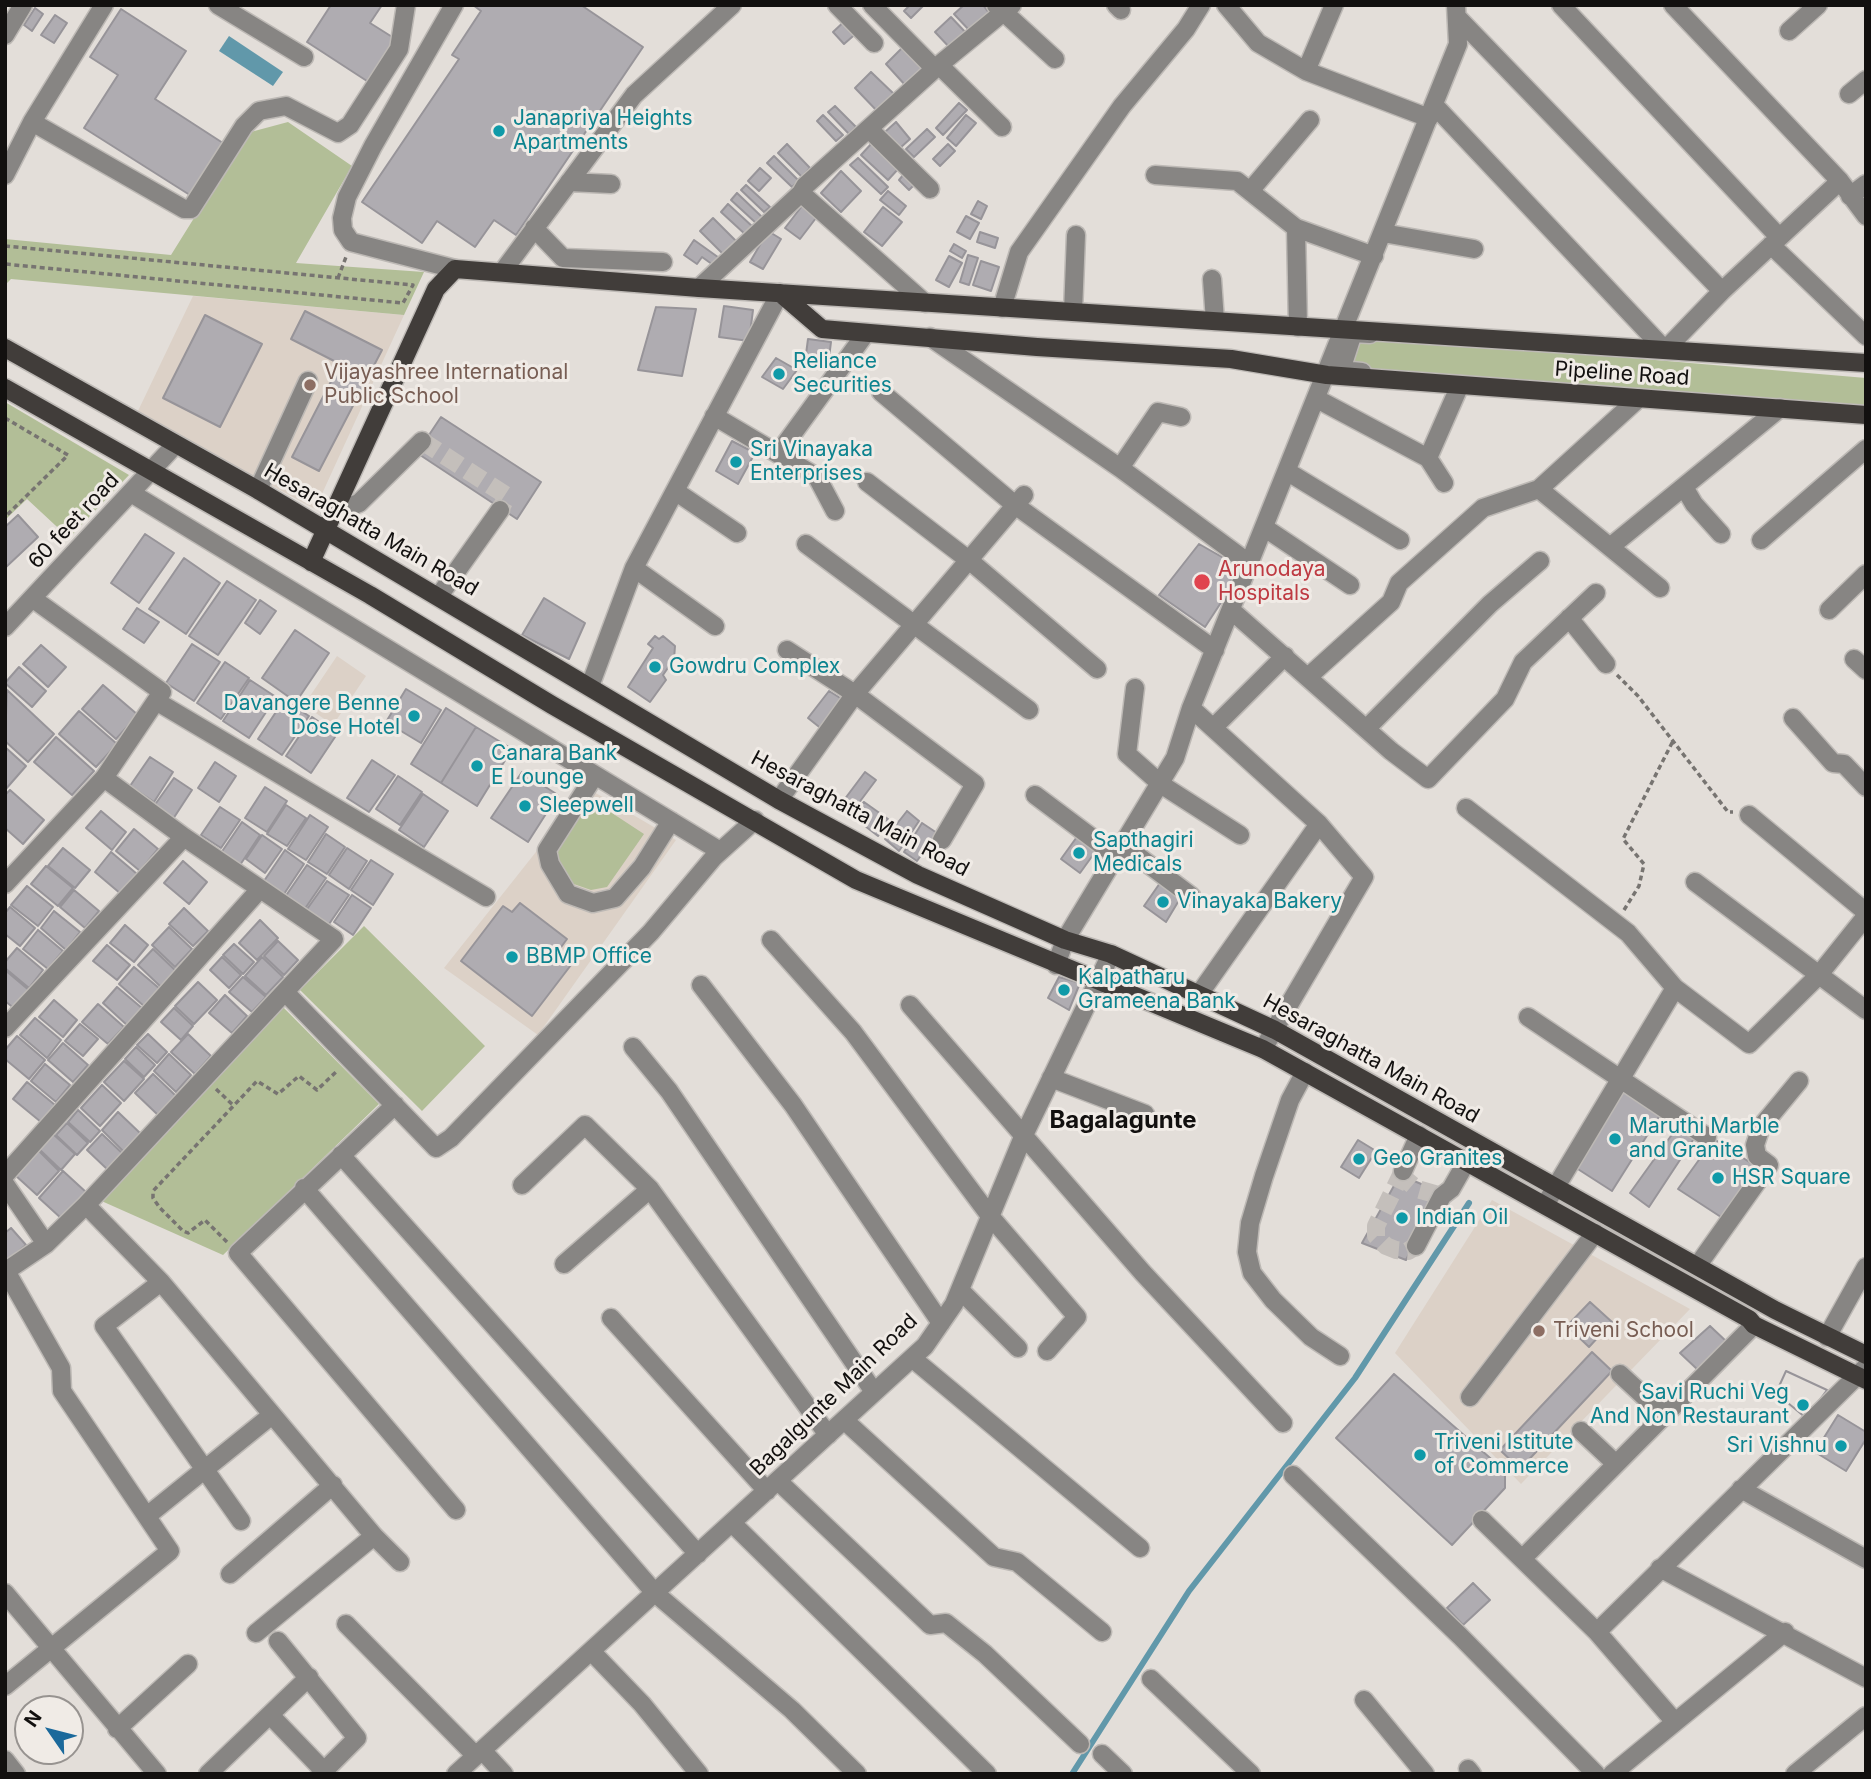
<!DOCTYPE html>
<style>
body{margin:0}
#map{position:relative;width:1871px;height:1779px;overflow:hidden;background:#e3ded9;font-family:Inter,sans-serif}
canvas{display:block}
.frame{position:absolute;inset:0;border:7px solid #12100f;pointer-events:none}
.north{position:absolute;left:14px;top:1695px;width:70px;height:70px;box-sizing:border-box;background:#f0ebe6;border:2px solid #979390;border-radius:50%;rotate:305deg;font-size:19px;font-weight:700;line-height:28px;text-align:center;color:#12100f}
.north::after{content:'';display:block;margin:auto;width:24px;height:32px;background:#1b699b;clip-path:polygon(50% 0,100% 100%,50% 72%,0 100%)}
</style>
<div id="map">
<canvas width="1871" height="1779"></canvas>
<div class="frame"></div>
<div class="north">N</div>
</div>
<script>
const c = document.querySelector('canvas').getContext('2d');
c.lineJoin = 'round';
function paint(path, color) {
  c.fillStyle = color;
  c.fill(path, 'evenodd');
}
function shape(rows) {
  const path = new Path2D();
  for (const r of rows) {
    path.moveTo(r[0], r[1]);
    for (let i = 2; i < r.length; i += 2) path.lineTo(r[i], r[i + 1]);
  }
  return path;
}
function trace(path, color, width, dash) {
  c.strokeStyle = color;
  c.lineWidth = width;
  c.lineCap = dash ? 'butt' : 'round';
  c.setLineDash(dash || []);
  c.stroke(path);
}
function write(font, color, halo, rows, align = 'center') {
  c.font = font + ' Inter,sans-serif';
  c.lineWidth = 6;
  c.setLineDash([]);
  c.textBaseline = 'middle';
  c.strokeStyle = halo;
  c.fillStyle = color;
  for (const [text, x, y, turn = 0] of rows) {
    c.save();
    c.translate(x, y);
    c.rotate((+turn || 0) * Math.PI / 180);
    c.textAlign = isNaN(turn) ? turn : align;
    if (halo) c.strokeText(text, 0, 0);
    c.fillText(text, 0, 0);
    c.restore();
  }
}
paint(shape([
 [193,296,404,315,315,509,137,413],
 [337,656,366,676,333,725,304,705],
 [582,785,676,840,538,1035,444,968,547,838],
 [1492,1200,1690,1309,1521,1484,1395,1353]
]), '#dcd1c7');
paint(shape([
 [288,122,352,166,296,263,424,272,404,315,11,279,5,285,5,239,171,255,247,133],
 [1350,334,1866,378,1866,409,1336,372],
 [5,402,129,475,69,538,27,499,5,520],
 [589,798,644,834,607,887,591,890,568,882,556,865,553,849],
 [364,926,485,1046,422,1111,300,990],
 [279,1003,379,1104,223,1255,97,1199]
]), '#b2be97');
paint(shape([
 [229,36,283,72,273,86,219,51]
]), '#6198aa');
trace(shape([
 [1072,1774,1189,1591,1355,1378,1469,1203]
]), '#6198aa', 6);
const building = shape([
 [331,5,382,5,370,23,397,40,370,83,307,42,331,5],
 [473,5,581,5,643,47,516,235,494,220,475,247,437,221,422,243,362,202,459,59,452,55,481,11,473,5],
 [910,5,924,5,911,18,904,11,910,5],
 [964,5,983,5,989,13,969,30,954,14,964,5],
 [35,8,43,14,32,31,24,25,35,8],
 [121,9,186,51,155,99,226,145,193,197,84,128,118,75,90,57,121,9],
 [55,15,67,23,54,43,41,35,55,15],
 [849,17,860,30,844,44,833,32,849,17],
 [951,17,967,34,951,49,935,32,951,17],
 [902,48,923,70,906,86,886,64,902,48],
 [871,72,896,96,879,113,855,88,871,72],
 [959,103,967,110,943,135,936,128,959,103],
 [835,106,856,127,849,134,828,112,835,106],
 [823,115,843,135,836,141,817,121,823,115],
 [966,115,976,123,956,146,947,138,966,115],
 [896,122,910,139,900,148,885,132,896,122],
 [927,129,935,137,914,157,906,149,927,129],
 [872,143,899,168,888,180,861,155,872,143],
 [787,144,810,168,802,177,778,153,787,144],
 [948,144,955,151,940,166,933,159,948,144],
 [774,156,799,181,792,187,767,163,774,156],
 [858,158,888,187,881,194,850,165,858,158],
 [760,168,771,178,759,191,748,181,760,168],
 [841,171,861,191,841,212,821,193,841,171],
 [904,174,915,184,909,190,899,180,904,174],
 [746,185,770,207,764,212,741,190,746,185],
 [888,191,906,206,899,215,880,200,888,191],
 [737,193,762,217,756,223,731,200,737,193],
 [978,201,987,206,981,219,971,214,978,201],
 [728,204,753,227,746,235,721,212,728,204],
 [802,206,816,218,800,239,785,228,802,206],
 [883,207,902,222,882,246,864,232,883,207],
 [966,216,979,223,970,239,957,232,966,216],
 [713,218,739,244,726,257,700,231,713,218],
 [768,231,781,239,763,269,750,262,768,231],
 [980,232,998,238,995,248,977,242,980,232],
 [694,240,722,260,716,267,702,257,697,264,684,255,694,240],
 [954,244,966,251,962,258,950,251,954,244],
 [968,255,978,258,969,285,960,282,968,255],
 [949,256,962,263,949,287,936,280,949,256],
 [981,261,999,267,991,291,973,285,981,261],
 [724,306,753,310,749,341,719,337,724,306],
 [656,307,696,309,682,376,638,370,656,307],
 [305,311,382,350,319,471,292,457,340,364,291,339,305,311],
 [205,315,262,344,220,427,163,398,205,315],
 [808,339,831,342,828,366,805,362,808,339],
 [776,358,797,370,783,389,762,377,776,358],
 [441,417,541,482,517,519,417,453,441,417],
 [732,441,755,453,738,484,716,471,732,441],
 [18,515,38,537,5,568,5,527,18,515],
 [145,534,174,553,139,603,111,583,145,534],
 [1199,544,1243,569,1205,627,1159,595,1199,544],
 [184,558,220,583,186,634,149,609,184,558],
 [227,581,256,600,218,655,189,636,227,581],
 [544,598,585,623,569,659,522,635,544,598],
 [260,600,276,611,260,634,245,623,260,600],
 [137,608,159,622,144,643,123,629,137,608],
 [295,630,329,653,296,702,262,678,295,630],
 [655,636,659,639,663,636,675,646,674,659,663,675,666,680,650,702,628,687,653,648,648,644,655,636],
 [192,644,220,662,194,701,166,683,192,644],
 [41,645,66,667,48,687,23,664,41,645],
 [225,662,249,678,221,719,197,703,225,662],
 [19,667,46,691,32,707,5,683,19,667],
 [250,680,276,697,249,738,223,721,250,680],
 [103,685,138,715,116,739,82,709,103,685],
 [406,689,441,710,421,743,386,722,406,689],
 [7,690,54,734,28,762,5,741,7,690],
 [829,691,845,701,823,730,808,718,829,691],
 [284,700,309,716,282,755,258,739,284,700],
 [446,708,476,727,441,783,411,764,446,708],
 [79,711,117,744,96,767,59,734,79,711],
 [312,717,337,734,311,773,286,756,312,717],
 [476,727,512,749,477,806,441,783,476,727],
 [56,737,94,771,72,795,34,762,56,737],
 [5,747,26,766,5,790,5,747],
 [150,757,173,772,154,802,130,786,150,757],
 [372,760,395,775,369,812,347,798,372,760],
 [215,762,236,776,219,802,198,788,215,762],
 [522,772,558,795,528,842,491,818,522,772],
 [865,772,876,780,849,816,838,808,865,772],
 [398,776,422,792,400,825,376,809,398,776],
 [174,778,192,790,173,819,154,806,174,778],
 [265,787,287,801,267,832,245,818,265,787],
 [10,790,44,820,23,844,5,828,5,795,10,790],
 [423,794,448,811,424,847,399,830,423,794],
 [864,802,888,819,878,836,852,816,864,802],
 [286,805,306,818,287,846,267,834,286,805],
 [220,807,240,820,221,848,201,835,220,807],
 [101,811,126,832,112,850,86,828,101,811],
 [907,811,919,821,899,851,885,839,907,811],
 [310,815,328,827,306,860,288,849,310,815],
 [242,822,260,835,240,865,221,853,242,822],
 [922,823,937,833,917,861,904,852,922,823],
 [134,829,158,849,140,871,116,851,134,829],
 [326,834,345,847,327,874,308,862,326,834],
 [1079,834,1098,848,1080,873,1061,859,1079,834],
 [262,835,282,849,265,873,246,859,262,835],
 [63,848,90,870,75,888,48,866,63,848],
 [347,848,367,861,349,889,329,875,347,848],
 [285,850,304,864,284,894,264,881,285,850],
 [111,852,137,874,121,894,95,872,111,852],
 [371,860,393,874,373,905,351,890,371,860],
 [183,861,207,882,189,904,164,883,183,861],
 [307,865,326,878,304,910,285,897,307,865],
 [46,866,73,888,58,906,31,884,46,866],
 [327,881,349,895,327,927,305,912,327,881],
 [1160,883,1181,897,1166,922,1144,906,1160,883],
 [27,886,53,907,38,926,11,905,27,886],
 [74,890,99,911,85,928,60,907,74,890],
 [352,895,371,908,353,935,334,922,352,895],
 [520,903,567,939,556,954,571,965,532,1016,461,961,503,906,512,912,520,903],
 [10,907,35,928,20,946,5,934,5,913,10,907],
 [184,908,208,931,193,946,169,924,184,908],
 [54,911,80,932,66,950,41,928,54,911],
 [260,920,278,938,257,960,239,943,260,920],
 [125,925,148,945,134,962,110,943,125,925],
 [169,927,192,949,175,967,152,945,169,927],
 [38,930,63,951,48,969,23,949,38,930],
 [278,941,298,960,284,975,264,956,278,941],
 [234,944,254,962,243,974,223,955,234,944],
 [107,945,130,965,117,980,93,961,107,945],
 [17,948,43,970,29,988,5,968,5,962,17,948],
 [153,949,176,971,161,987,138,965,153,949],
 [222,957,241,975,229,988,210,970,222,957],
 [262,957,283,977,266,995,245,976,262,957],
 [134,967,160,989,145,1007,119,984,134,967],
 [5,970,30,991,15,1009,5,1001,5,970],
 [243,977,266,997,252,1012,229,992,243,977],
 [1059,977,1080,983,1069,1010,1048,998,1059,977],
 [198,982,217,1000,194,1024,175,1006,198,982],
 [117,987,143,1009,128,1026,103,1003,117,987],
 [225,995,247,1016,232,1033,209,1013,225,995],
 [54,1000,77,1020,63,1037,39,1017,54,1000],
 [98,1004,124,1027,108,1044,82,1022,98,1004],
 [174,1008,193,1026,181,1040,161,1022,174,1008],
 [35,1018,61,1040,47,1058,20,1035,35,1018],
 [80,1024,98,1039,83,1056,65,1041,80,1024],
 [148,1034,167,1052,157,1063,137,1045,148,1034],
 [188,1034,211,1056,195,1074,171,1052,188,1034],
 [17,1036,45,1060,29,1079,5,1059,5,1050,17,1036],
 [63,1043,88,1065,73,1082,48,1060,63,1043],
 [136,1047,155,1065,144,1077,125,1059,136,1047],
 [169,1054,191,1075,176,1092,154,1071,169,1054],
 [124,1061,144,1079,124,1101,104,1082,124,1061],
 [45,1064,70,1085,56,1102,31,1081,45,1064],
 [153,1074,176,1096,158,1115,135,1093,153,1074],
 [27,1082,55,1105,41,1122,13,1099,27,1082],
 [102,1085,121,1103,100,1126,81,1108,102,1085],
 [1618,1088,1660,1115,1612,1191,1570,1164,1618,1088],
 [78,1110,100,1131,90,1142,68,1122,78,1110],
 [118,1112,141,1134,124,1152,102,1130,118,1112],
 [1681,1122,1697,1134,1649,1207,1630,1193,1681,1122],
 [67,1123,88,1143,77,1155,56,1135,67,1123],
 [53,1134,75,1154,61,1170,39,1149,53,1134],
 [102,1134,123,1154,108,1170,87,1150,102,1134],
 [1714,1139,1757,1167,1724,1219,1678,1189,1714,1139],
 [1358,1140,1376,1151,1359,1178,1341,1167,1358,1140],
 [38,1150,59,1171,37,1195,15,1175,38,1150],
 [63,1171,87,1193,62,1219,39,1198,63,1171],
 [1400,1175,1440,1192,1406,1260,1362,1243,1400,1175],
 [11,1228,26,1245,5,1263,5,1233,11,1228],
 [1590,1302,1612,1322,1589,1347,1567,1326,1590,1302],
 [1710,1326,1728,1343,1698,1370,1680,1353,1710,1326],
 [1592,1352,1612,1371,1520,1469,1500,1450,1592,1352],
 [1786,1371,1827,1390,1806,1418,1776,1393,1786,1371],
 [1786,1371,1827,1390,1806,1418,1776,1393,1786,1371],
 [1394,1374,1505,1471,1505,1488,1452,1545,1336,1438,1394,1374],
 [1838,1415,1866,1432,1866,1439,1846,1471,1815,1452,1838,1415],
 [1473,1583,1490,1600,1463,1625,1447,1608,1473,1583]
]);
paint(building, '#afacb1');
trace(building, '#979499', 2);
trace(shape([
 [422,441,507,496,500,510],
 [1403,1171,1376,1226,1376,1236,1386,1246,1396,1250,1408,1251,1416,1246],
 [1403,1171,1404,1178,1417,1189,1442,1196]
]), '#c4bfbb', 18, [18, 9]);
const minor = shape([
 [218,5,304,57],
 [454,5,373,146,347,197,342,218,343,230,351,242,455,269],
 [837,5,874,43],
 [872,5,934,68],
 [996,5,1055,59],
 [1116,5,1121,10],
 [1226,5,1258,43,1306,71,1429,118],
 [1561,5,1779,237],
 [1457,17,1722,291],
 [1789,31,1818,5],
 [5,35,23,5],
 [939,65,1012,5],
 [1306,71,1334,5],
 [1849,94,1866,80],
 [1434,105,1665,350,1722,291,1840,181,1673,5],
 [32,122,184,209,191,209,244,126,259,111,286,106,338,133,350,125,399,49,406,5],
 [869,129,930,189],
 [5,175,32,122,104,5],
 [1155,175,1237,181,1296,228,1298,327],
 [1840,181,1866,216],
 [569,182,611,184],
 [1250,191,1310,120],
 [801,193,805,186,939,65,1002,127],
 [1850,196,1866,184],
 [534,228,563,258,663,262],
 [1296,228,1374,256],
 [1383,233,1474,249],
 [1771,245,1866,336],
 [503,271,634,95,732,5],
 [1212,279,1215,321],
 [699,288,801,193,925,303],
 [1002,308,1019,252,1122,106,1186,29,1201,5],
 [1073,312,1076,235],
 [930,337,1120,468,1158,412,1181,417],
 [1362,372,1341,370,1353,333,1370,334],
 [881,392,1015,505,1215,650],
 [1317,399,1428,458,1460,385],
 [714,416,817,477,835,511],
 [778,454,866,333],
 [1428,458,1444,483],
 [1120,468,1250,564],
 [1288,472,1400,540],
 [867,482,970,561,1097,669],
 [1684,487,1694,504,1721,534],
 [1539,489,1660,588],
 [258,490,308,381],
 [675,491,737,533],
 [131,493,720,851],
 [331,514,359,503,422,441],
 [1265,528,1350,585],
 [1761,540,1866,449],
 [806,544,1029,710],
 [1610,547,1780,408],
 [634,568,715,626],
 [439,596,500,510],
 [1231,610,1391,751,1428,779,1505,699,1523,662,1596,593],
 [1829,610,1866,574],
 [1569,618,1606,664],
 [5,627,175,445],
 [787,650,855,694,975,784,942,840],
 [1854,659,1866,670],
 [1308,677,1391,602,1399,583,1483,508,1539,489,1639,398],
 [590,686,634,568,780,293],
 [1135,688,1127,754,1162,785,1240,835],
 [156,701,486,897],
 [1191,708,1319,824,1364,877,1263,1049],
 [1793,718,1833,763,1844,764,1866,787],
 [1213,728,1285,656],
 [1366,729,1490,604,1540,561],
 [595,775,547,850,550,864,568,894,593,903,615,898,642,867,671,821],
 [1035,795,1115,855],
 [779,800,855,694,1024,495],
 [1466,808,1628,933,1675,988,1749,1044,1818,976,1866,916],
 [1749,815,1866,912],
 [1123,845,1191,896],
 [1695,882,1866,1010],
 [5,884,104,778,162,692,32,598],
 [771,940,853,1032,990,1216,1077,1317,1047,1351],
 [1056,965,1065,940,1175,758,1191,708,1458,44,1456,5],
 [701,985,793,1105,941,1323],
 [285,992,436,1148,451,1138,651,932,714,857,755,820],
 [1200,993,1319,824],
 [910,1005,1143,1273,1283,1423],
 [1528,1017,1707,1137],
 [5,1028,184,837],
 [633,1047,669,1091,874,1392],
 [1305,1072,1290,1100,1264,1176,1250,1223,1247,1252,1252,1273,1273,1300,1311,1337,1340,1356],
 [1051,1078,1145,1114],
 [395,1105,238,1253,456,1510],
 [341,1155,698,1554],
 [1403,1171,1419,1135],
 [5,1175,260,889],
 [5,1184,46,1244],
 [522,1185,585,1125,650,1189],
 [304,1188,655,1593,792,1710,857,1774],
 [86,1205,161,1282,374,1536,400,1562],
 [1545,1205,1675,988],
 [1416,1246,1442,1196,1451,1189,1467,1161],
 [564,1264,650,1189,828,1435],
 [1698,1265,1769,1165,1757,1156,1755,1145,1761,1127,1799,1081],
 [161,1282,104,1326,241,1521],
 [960,1290,1018,1348],
 [611,1318,767,1491],
 [1827,1337,1866,1267],
 [912,1358,1140,1548],
 [1620,1374,1664,1415],
 [1470,1397,1595,1233],
 [844,1420,994,1557,1017,1562,1102,1632],
 [1581,1431,1616,1464],
 [1293,1475,1460,1636,1596,1774],
 [778,1481,930,1625,946,1623,985,1654,1080,1744],
 [1741,1489,1866,1559],
 [147,1516,272,1415],
 [1482,1520,1597,1632,1675,1722],
 [732,1523,987,1774],
 [1523,1558,1754,1325],
 [1660,1568,1866,1678],
 [230,1574,333,1485],
 [5,1593,157,1774],
 [346,1624,476,1756],
 [1597,1632,1866,1367],
 [256,1633,374,1536],
 [278,1641,357,1738,324,1771,327,1774],
 [591,1651,642,1704,699,1774],
 [1151,1679,1251,1774],
 [5,1686,170,1551,62,1391,61,1368,6,1271,46,1244,86,1205,334,939,184,837,104,778],
 [1364,1700,1425,1774],
 [270,1715,324,1771,320,1774],
 [117,1729,188,1664],
 [482,1750,504,1774],
 [1102,1754,1123,1774],
 [5,1760,16,1774],
 [1468,1769,1472,1774],
 [208,1774,309,1677],
 [456,1774,925,1346,954,1304,1023,1137,1111,954],
 [1612,1774,1785,1632],
 [1795,1774,1866,1716]
]);
const major = shape([
 [780,293,822,329,1037,347,1231,359,1327,375,1866,415],
 [5,348,258,490,779,800,918,875,1065,940,1111,954,1275,1030,1775,1310,1866,1355],
 [5,388,370,595,552,705,856,880,1263,1049,1749,1319,1754,1325,1866,1380],
 [311,562,436,289,455,269,699,288,1866,363]
]);
trace(minor, '#bdb9b5', 21);
trace(major, '#bdb9b5', 21);
trace(shape([
 [5,246,413,285,403,303,5,264],
 [338,278,346,257],
 [5,418,68,455,5,517],
 [1617,675,1638,696,1728,812,1733,812],
 [1624,910,1639,886,1644,864,1623,839,1673,741],
 [216,1089,234,1106],
 [227,1242,205,1220,188,1233,183,1231,160,1208,153,1198,153,1191,257,1081,278,1094,299,1076,317,1090,338,1070]
]), '#777471', 3.5, [5, 3.5]);
trace(minor, '#878583', 18);
trace(major, '#413d3a', 18);
for (const [x, y, r, color] of [
 [499,131,7,"#0f9aa8"],
 [779,374,7,"#0f9aa8"],
 [310,385,7,"#8d6e63"],
 [736,462,7,"#0f9aa8"],
 [1202,582,9,"#e0444e"],
 [655,667,7,"#0f9aa8"],
 [414,716,7,"#0f9aa8"],
 [477,766,7,"#0f9aa8"],
 [525,806,7,"#0f9aa8"],
 [1079,853,7,"#0f9aa8"],
 [1163,902,7,"#0f9aa8"],
 [512,957,7,"#0f9aa8"],
 [1064,990,7,"#0f9aa8"],
 [1615,1139,7,"#0f9aa8"],
 [1359,1159,7,"#0f9aa8"],
 [1718,1178,7,"#0f9aa8"],
 [1402,1218,7,"#0f9aa8"],
 [1539,1331,7,"#8d6e63"],
 [1803,1405,7,"#0f9aa8"],
 [1841,1446,7,"#0f9aa8"],
 [1420,1455,7,"#0f9aa8"]
]) {
  const dot = new Path2D();
  dot.arc(x, y, r, 0, 2 * Math.PI);
  c.fillStyle = color;
  c.fill(dot);
  trace(dot, '#f0ebe6', 2.5);
}
write('21px', '#0d838f', '#f0ebe6', [
 ["Janapriya Heights",513,119],
 ["Apartments",513,143],
 ["Reliance",793,362],
 ["Securities",793,386],
 ["Sri Vinayaka",750,450],
 ["Enterprises",750,474],
 ["Gowdru Complex",669,667],
 ["Davangere Benne",400,704,"right"],
 ["Dose Hotel",400,728,"right"],
 ["Canara Bank",491,754],
 ["E Lounge",491,778],
 ["Sleepwell",539,806],
 ["Sapthagiri",1093,841],
 ["Medicals",1093,865],
 ["Vinayaka Bakery",1177,902],
 ["BBMP Office",526,957],
 ["Kalpatharu",1078,978],
 ["Grameena Bank",1078,1002],
 ["Maruthi Marble",1629,1127],
 ["and Granite",1629,1151],
 ["Geo Granites",1373,1159],
 ["HSR Square",1732,1178],
 ["Indian Oil",1416,1218],
 ["Savi Ruchi Veg",1789,1393,"right"],
 ["And Non Restaurant",1789,1417,"right"],
 ["Triveni Istitute",1434,1443],
 ["of Commerce",1434,1467],
 ["Sri Vishnu",1827,1446,"right"]
], 'left');
write('21px', '#785e54', '#f0ebe6', [
 ["Vijayashree International",324,373],
 ["Public School",324,397],
 ["Triveni School",1553,1331]
], 'left');
write('21px', '#12100f', '#f0ebe6', [
 ["Pipeline Road",1622,374,4],
 ["60 feet road",74,521,-47],
 ["Hesaraghatta Main Road",371,530,30],
 ["Hesaraghatta Main Road",860,814,28],
 ["Hesaraghatta Main Road",1371,1059,29],
 ["Bagalgunte Main Road",834,1395,-44]
]);
write('21px', '#be3a42', '#f0ebe6', [
 ["Arunodaya",1218,570],
 ["Hospitals",1218,594]
], 'left');
write('bold 24px', '#12100f', '#f0ebe6', [
 ["Bagalagunte",1123,1121]
]);
</script>
